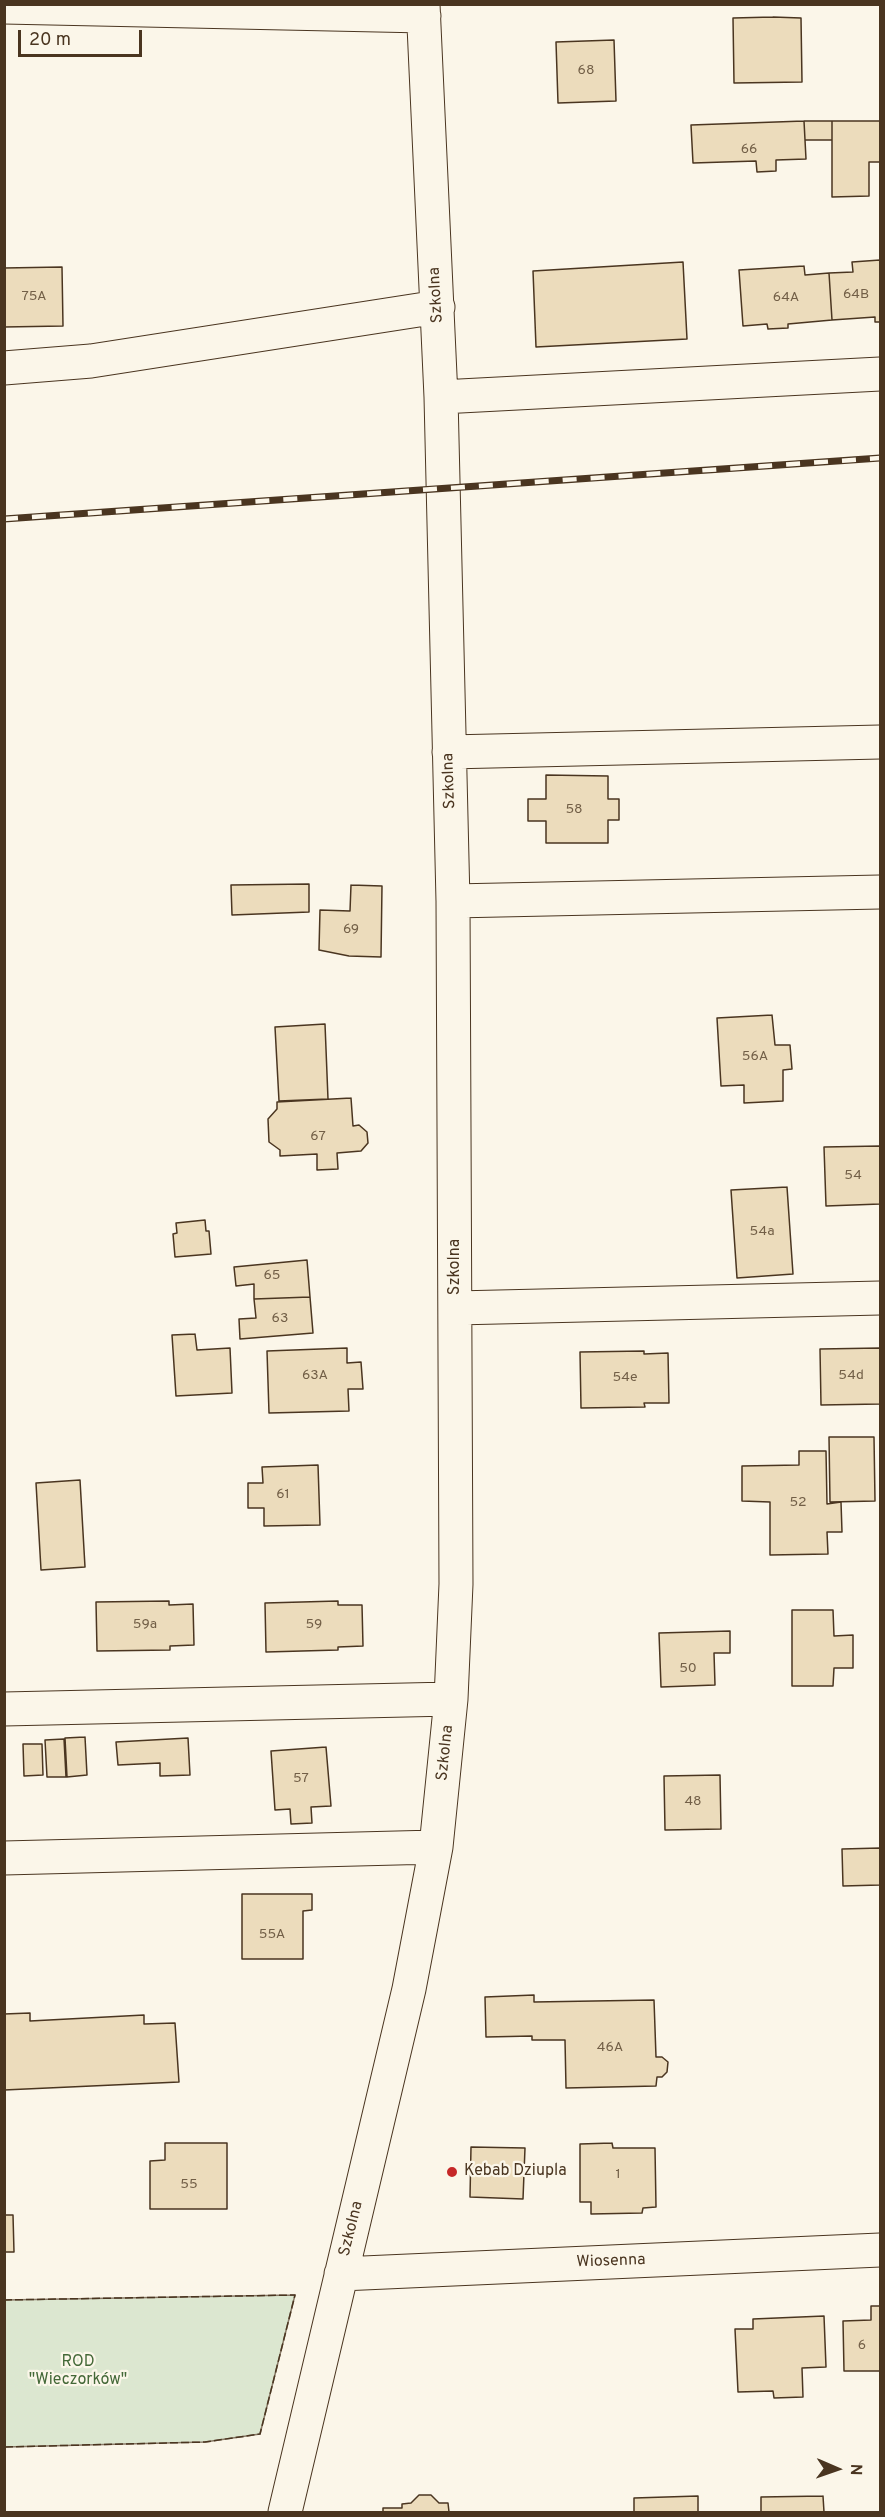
<!DOCTYPE html>
<meta charset="utf-8">
<style>
body{margin:0}
#map{position:relative;width:885px;height:2517px;overflow:hidden;background:#fbf6e9;font-family:Overpass,sans-serif}
canvas{display:block}
.frame{position:absolute;inset:0;border:6px solid #4a3520;pointer-events:none}
.north{position:absolute;left:807px;top:2439px;width:60px;height:60px;-webkit-text-stroke:4px #fbf6e9;paint-order:stroke;rotate:92deg;font-size:16px;font-weight:700;line-height:24px;text-align:center;color:#4a3520}
.north::after{content:'';display:block;margin:auto;width:21px;height:27px;background:#4a3520;clip-path:polygon(50% 0,100% 100%,50% 72%,0 100%)}
.scale{position:absolute;left:18px;top:30px;width:124px;height:27px;box-sizing:border-box;border:3px solid #4a3520;border-top:0;padding-left:8px;font-size:18px;line-height:21px;white-space:nowrap;color:#4a3520;-webkit-text-stroke:4px #fbf6e9;paint-order:stroke}
</style>
<div id="map">
<canvas width="885" height="2517"></canvas>
<div class="frame"></div>
<div class="north">N</div>
<div class="scale">20 m</div>
</div>
<script>
const c = document.querySelector('canvas').getContext('2d');
c.lineJoin = 'round';
function paint(path, color) {
  c.fillStyle = color;
  c.fill(path, 'evenodd');
}
function shape(rows) {
  const path = new Path2D();
  for (const r of rows) {
    path.moveTo(r[0], r[1]);
    for (let i = 2; i < r.length; i += 2) path.lineTo(r[i], r[i + 1]);
  }
  return path;
}
function trace(path, color, width, dash) {
  c.strokeStyle = color;
  c.lineWidth = width;
  c.lineCap = dash ? 'butt' : 'round';
  c.setLineDash(dash || []);
  c.stroke(path);
}
function write(font, color, halo, rows, align = 'center') {
  c.font = font + ' Overpass,sans-serif';
  c.lineWidth = 4.5;
  c.setLineDash([]);
  c.textBaseline = 'middle';
  c.strokeStyle = halo;
  c.fillStyle = color;
  for (const [text, x, y, turn = 0] of rows) {
    c.save();
    c.translate(x, y);
    c.rotate((+turn || 0) * Math.PI / 180);
    c.textAlign = isNaN(turn) ? turn : align;
    if (halo) c.strokeText(text, 0, 0);
    c.fillText(text, 0, 0);
    c.restore();
  }
}
const green = shape([
 [295,2295,260,2434,205,2442,5,2447,5,2300,295,2295]
]);
paint(green, '#dce7d0');
trace(green, '#887966', 1.5);
const building = shape([
 [773,17,801,18,802,82,734,83,733,18,773,17],
 [614,40,616,101,558,103,556,42,614,40],
 [804,121,832,121,832,140,805,140,804,121],
 [804,121,806,159,776,160,776,171,757,172,756,161,693,163,691,125,804,121],
 [832,121,880,121,880,162,869,162,869,196,832,197,832,121],
 [880,260,880,322,875,322,875,317,832,320,829,273,853,272,852,262,880,260],
 [683,262,687,339,536,347,533,271,683,262],
 [804,266,805,275,829,273,832,320,788,324,788,328,768,329,767,324,743,326,739,270,804,266],
 [62,267,63,326,4,327,4,268,62,267],
 [546,775,608,776,608,799,619,799,619,820,608,820,608,843,546,843,546,821,528,821,528,799,546,799,546,775],
 [309,884,309,912,232,915,231,885,309,884],
 [351,885,382,886,381,957,349,956,319,950,320,910,350,911,351,885],
 [772,1015,775,1045,790,1045,792,1069,783,1070,783,1101,744,1103,744,1085,721,1086,717,1018,772,1015],
 [325,1024,328,1099,279,1101,275,1027,325,1024],
 [351,1098,353,1126,359,1125,367,1132,368,1143,361,1151,337,1153,338,1169,317,1170,317,1154,280,1156,280,1150,269,1142,268,1119,277,1109,277,1102,351,1098],
 [880,1146,880,1204,826,1206,824,1147,880,1146],
 [787,1187,793,1274,737,1278,731,1190,787,1187],
 [205,1220,206,1231,209,1231,211,1254,175,1257,173,1234,177,1233,176,1223,205,1220],
 [307,1260,310,1297,254,1299,254,1284,236,1286,234,1267,307,1260],
 [310,1297,313,1333,240,1339,239,1319,256,1318,254,1299,310,1297],
 [195,1334,197,1350,230,1348,232,1393,176,1396,172,1335,195,1334],
 [347,1348,347,1363,361,1362,363,1389,348,1389,349,1411,269,1413,267,1351,347,1348],
 [880,1348,880,1404,821,1405,820,1349,880,1348],
 [644,1351,644,1354,668,1353,669,1403,644,1403,645,1407,581,1408,580,1352,644,1351],
 [829,1437,874,1437,875,1501,830,1502,829,1437],
 [799,1451,826,1451,827,1504,841,1502,842,1532,827,1532,828,1554,770,1555,770,1502,742,1501,742,1466,799,1465,799,1451],
 [318,1465,320,1525,264,1526,264,1508,248,1508,248,1483,263,1483,262,1467,318,1465],
 [80,1480,85,1567,41,1570,36,1483,80,1480],
 [169,1601,169,1605,193,1604,194,1645,170,1646,170,1650,97,1651,96,1602,169,1601],
 [338,1601,338,1605,362,1605,363,1646,338,1647,338,1650,266,1652,265,1603,338,1601],
 [792,1610,833,1610,834,1636,853,1635,853,1668,834,1668,833,1686,792,1686,792,1610],
 [730,1631,730,1653,714,1653,715,1685,661,1687,659,1633,730,1631],
 [85,1737,87,1775,67,1777,65,1738,85,1737],
 [188,1738,190,1775,160,1776,160,1763,118,1765,116,1742,188,1738],
 [64,1739,66,1777,47,1777,45,1740,64,1739],
 [23,1744,42,1744,43,1775,24,1776,23,1744],
 [326,1747,331,1806,311,1807,312,1823,291,1824,290,1809,275,1810,271,1751,326,1747],
 [720,1775,721,1829,665,1830,664,1776,720,1775],
 [880,1848,880,1885,843,1886,842,1849,880,1848],
 [242,1894,312,1894,312,1910,303,1911,303,1959,242,1959,242,1894],
 [534,1995,534,2002,654,2000,656,2057,662,2057,668,2062,667,2072,662,2077,657,2077,656,2086,566,2088,565,2040,532,2040,532,2036,486,2037,485,1997,534,1995],
 [30,2013,30,2021,144,2015,144,2024,175,2023,179,2082,4,2090,4,2014,30,2013],
 [165,2143,227,2143,227,2209,150,2209,150,2161,165,2160,165,2143],
 [612,2143,613,2148,655,2148,656,2207,643,2208,642,2213,591,2214,591,2202,580,2202,580,2144,612,2143],
 [471,2147,525,2148,523,2199,470,2197,471,2147],
 [4,2215,13,2215,14,2252,4,2252,4,2215],
 [871,2306,880,2306,880,2371,844,2371,843,2321,871,2320,871,2306],
 [824,2316,826,2367,802,2368,803,2397,774,2398,773,2391,738,2392,735,2329,753,2329,753,2319,824,2316],
 [419,2495,431,2495,439,2503,448,2503,449,2512,383,2512,383,2508,402,2508,402,2504,411,2503,419,2495],
 [698,2496,698,2512,634,2512,634,2498,698,2496],
 [823,2496,824,2512,761,2512,761,2497,823,2496]
]);
paint(building, '#ecdcbc');
trace(building, '#4a3520', 1.5);
const minor = shape([
 [4,7,424,16],
 [4,368,91,361,438,307],
 [441,397,880,374],
 [449,752,880,742],
 [453,901,880,892],
 [456,1308,880,1298],
 [4,1709,451,1699],
 [4,1858,436,1847],
 [341,2274,880,2250],
 [285,2512,409,1989,436,1847,451,1699,456,1584,453,901,441,397,423,4]
]);
trace(minor, '#4a3520', 35);
trace(minor, '#fbf6e9', 33);
const rail = shape([
 [4,519,880,458]
]);
trace(rail, '#4a3520', 7);
trace(rail, '#fbf6e9', 4.5, [14]);
trace(shape([
 [4,2300,295,2295,260,2434,205,2442,4,2447]
]), '#4a3520', 1.5, [8, 3]);
for (const [x, y, r, color] of [
 [452,2172,6,"#c62828"]
]) {
  const dot = new Path2D();
  dot.arc(x, y, r, 0, 2 * Math.PI);
  c.fillStyle = color;
  c.fill(dot);
  trace(dot, '#fbf6e9', 2);
}
write('14px', '#725f47', null, [
 ["68",586,71],
 ["66",749,150],
 ["64B",856,295],
 ["75A",34,297],
 ["64A",786,298],
 ["58",574,810],
 ["69",351,930],
 ["56A",755,1057],
 ["67",318,1137],
 ["54",853,1176],
 ["54a",762,1232],
 ["65",272,1276],
 ["63",280,1319],
 ["63A",315,1376],
 ["54d",851,1376],
 ["54e",625,1378],
 ["61",283,1495],
 ["52",798,1503],
 ["59a",145,1625],
 ["59",314,1625],
 ["50",688,1669],
 ["57",301,1779],
 ["48",693,1802],
 ["55A",272,1935],
 ["46A",610,2048],
 ["1",618,2175],
 ["55",189,2185],
 ["6",862,2346]
]);
write('16px', '#4a3520', '#fbf6e9', [
 ["Szkolna",437,295,-93],
 ["Szkolna",450,781,-92],
 ["Szkolna",456,1267,-90],
 ["Szkolna",446,1753,-84],
 ["Szkolna",352,2229,-76],
 ["Wiosenna",611,2262,-2]
]);
write('16px', '#4a3520', '#fbf6e9', [
 ["Kebab Dziupla",464,2172]
], 'left');
write('16px', '#436837', '#fbf6e9', [
 ["ROD",78,2363],
 ["\"Wieczorków\"",78,2381]
]);
</script>
